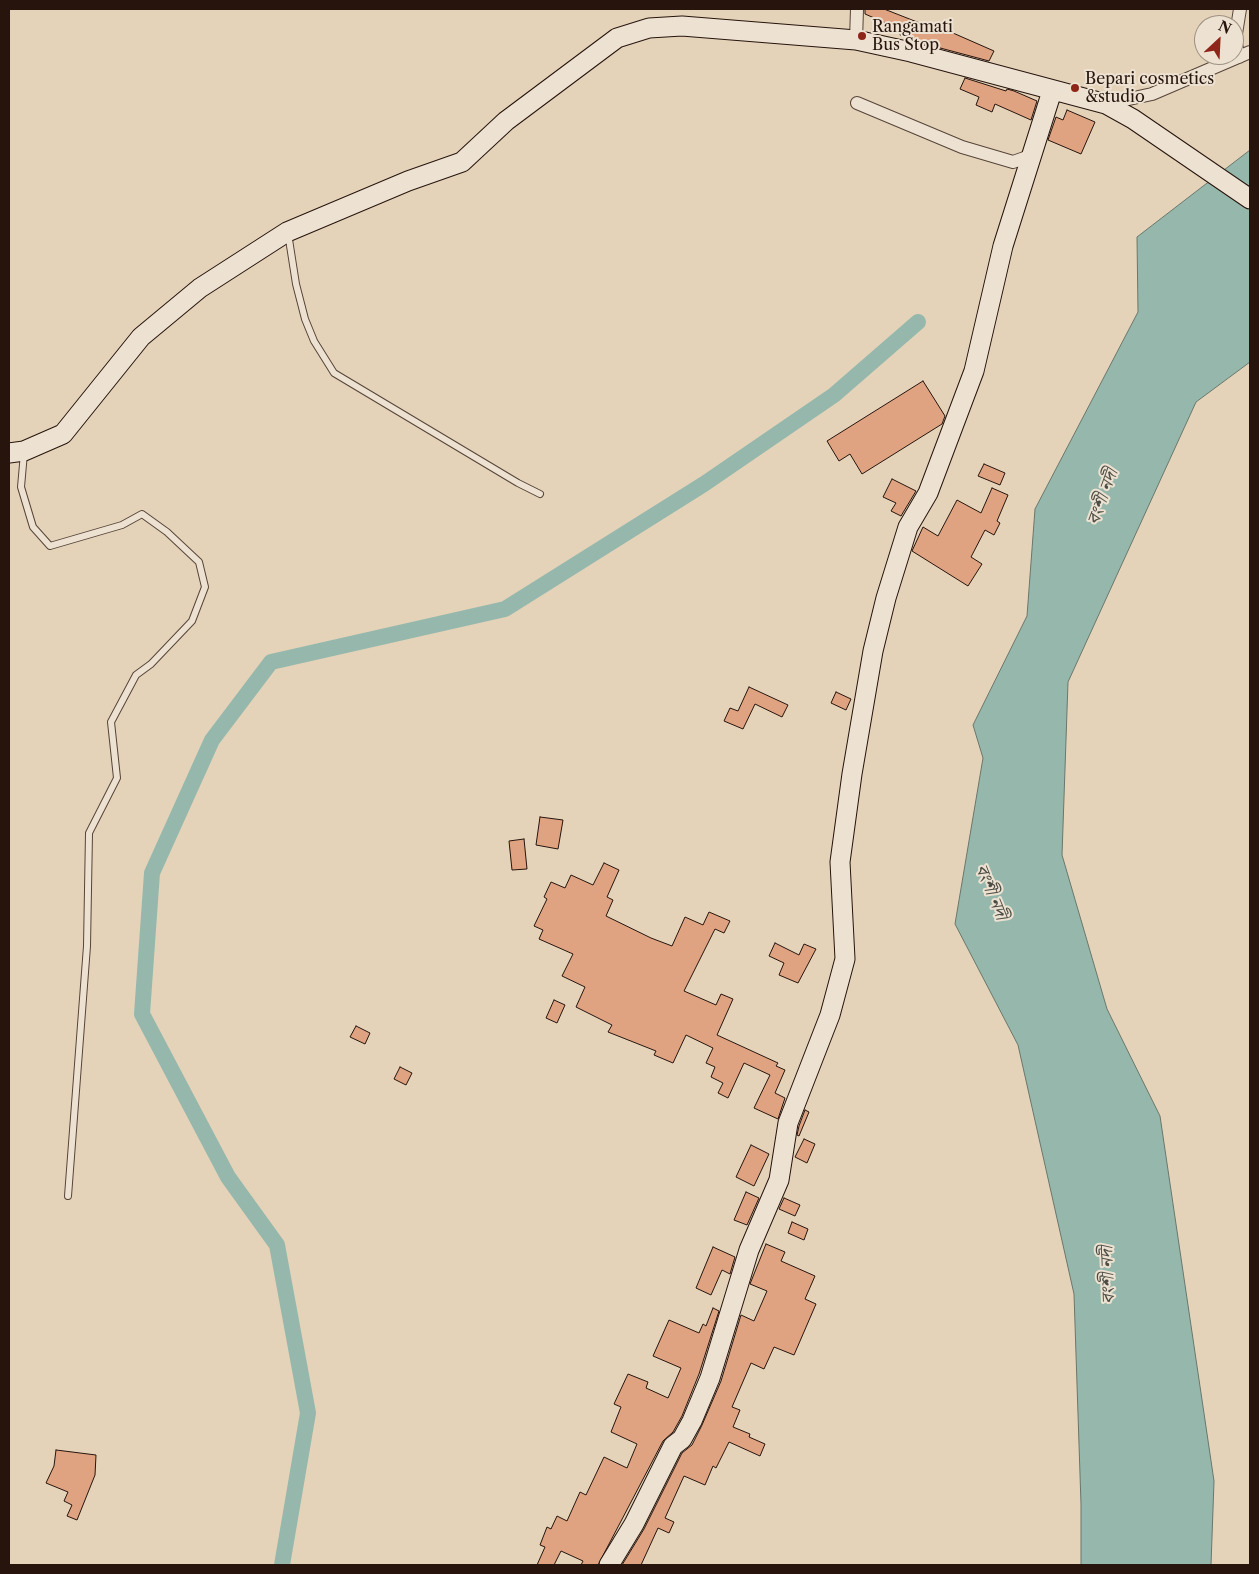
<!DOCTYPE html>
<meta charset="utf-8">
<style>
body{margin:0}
#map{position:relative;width:1259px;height:1574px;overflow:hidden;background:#e4d3b9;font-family:"Libre Caslon Text",serif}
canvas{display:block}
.frame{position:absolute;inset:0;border:10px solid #26140d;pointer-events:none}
.north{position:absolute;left:1194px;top:15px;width:50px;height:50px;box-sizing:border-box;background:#ede2d2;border:1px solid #9d9083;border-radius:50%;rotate:25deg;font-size:14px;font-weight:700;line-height:20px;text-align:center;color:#26140d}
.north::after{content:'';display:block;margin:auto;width:18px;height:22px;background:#8f2418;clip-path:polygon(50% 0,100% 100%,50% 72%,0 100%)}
</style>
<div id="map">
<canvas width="1259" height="1574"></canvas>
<div class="frame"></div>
<div class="north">N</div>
</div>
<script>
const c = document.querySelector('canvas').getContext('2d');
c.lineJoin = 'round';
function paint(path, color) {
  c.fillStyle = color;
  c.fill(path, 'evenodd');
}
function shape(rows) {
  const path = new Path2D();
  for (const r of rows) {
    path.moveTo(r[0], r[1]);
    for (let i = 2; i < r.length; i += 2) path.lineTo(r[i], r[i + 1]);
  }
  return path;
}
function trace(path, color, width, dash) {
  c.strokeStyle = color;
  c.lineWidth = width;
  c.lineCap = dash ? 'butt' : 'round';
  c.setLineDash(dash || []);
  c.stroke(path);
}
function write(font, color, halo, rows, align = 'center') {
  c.font = font + ' "Libre Caslon Text","Noto Serif Bengali",serif';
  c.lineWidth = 4;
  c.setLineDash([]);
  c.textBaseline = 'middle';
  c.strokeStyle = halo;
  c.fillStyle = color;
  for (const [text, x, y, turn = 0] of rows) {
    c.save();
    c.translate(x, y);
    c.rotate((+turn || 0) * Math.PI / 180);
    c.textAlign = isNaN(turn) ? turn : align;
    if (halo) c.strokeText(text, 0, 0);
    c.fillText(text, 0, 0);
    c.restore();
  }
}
const water = shape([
 [1250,150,1250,362,1196,402,1068,682,1062,855,1107,1009,1160,1116,1214,1481,1211,1565,1081,1565,1081,1504,1074,1294,1018,1045,955,924,983,758,973,725,1027,616,1035,509,1138,312,1137,237,1250,150]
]);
paint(water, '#96b8ac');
trace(water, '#69766c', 1);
trace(shape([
 [282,1565,308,1413,277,1245,228,1177,142,1014,152,873,212,740,271,662,505,609,704,484,834,395,918,322]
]), '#96b8ac', 16);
const building = shape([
 [865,9,884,9,935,29,937,26,994,51,989,61,914,41,900,35,902,30,865,14,865,9],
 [965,78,1006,91,1007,89,1014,91,1037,101,1031,120,995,104,992,112,976,105,979,97,960,89,965,78],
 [1067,110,1095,122,1081,154,1048,140,1056,117,1063,120,1067,110],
 [923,381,945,416,942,424,862,474,850,454,839,461,827,441,923,381],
 [984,464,1005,473,1000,485,978,476,984,464],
 [892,479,916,491,901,516,891,511,896,503,883,497,892,479],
 [992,488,1008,495,997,521,1000,523,994,535,985,530,971,557,982,564,968,586,912,551,923,527,938,536,957,500,981,513,992,488],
 [749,687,788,705,782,717,755,704,743,729,724,721,730,708,738,711,749,687],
 [836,692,851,699,846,710,831,703,836,692],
 [540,817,563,820,558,849,536,845,540,817],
 [524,839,527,869,512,870,509,841,524,839],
 [604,863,619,870,607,897,613,900,606,916,651,938,672,946,685,917,703,925,709,912,730,921,724,933,715,929,684,991,716,1005,721,994,733,999,717,1035,778,1063,776,1066,785,1070,775,1093,785,1098,778,1119,754,1108,770,1075,744,1063,728,1098,718,1093,723,1083,711,1077,715,1067,706,1063,713,1048,686,1035,673,1063,654,1055,656,1051,608,1032,612,1025,576,1007,585,987,562,976,573,954,539,939,543,930,534,926,547,899,544,897,551,882,565,888,571,875,593,885,604,863],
 [775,943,799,955,804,944,816,949,798,983,779,975,784,963,769,956,775,943],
 [554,1000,565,1005,557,1023,546,1018,554,1000],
 [356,1026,370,1033,365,1044,350,1037,356,1026],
 [400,1067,412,1073,406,1085,394,1079,400,1067],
 [805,1110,809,1112,799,1136,797,1135,799,1126,805,1110],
 [804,1139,815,1144,807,1163,795,1157,804,1139],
 [751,1145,769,1154,754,1186,736,1177,751,1145],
 [746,1192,759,1198,747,1225,734,1220,746,1192],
 [784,1198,800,1205,795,1216,779,1209,784,1198],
 [792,1222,808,1229,804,1240,788,1233,792,1222],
 [766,1244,785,1252,781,1261,815,1276,805,1299,816,1304,794,1355,774,1347,764,1369,751,1363,732,1407,740,1410,733,1427,750,1434,749,1437,765,1444,760,1456,729,1442,716,1468,713,1466,705,1485,684,1476,665,1518,674,1522,669,1533,658,1528,641,1565,622,1565,644,1529,682,1453,692,1445,702,1425,721,1381,741,1315,754,1321,767,1291,750,1284,766,1244],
 [713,1247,735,1257,730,1274,722,1270,711,1295,696,1288,713,1247],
 [713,1308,719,1311,699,1374,682,1416,673,1432,663,1441,598,1565,581,1565,583,1561,561,1551,554,1565,537,1565,545,1547,540,1545,547,1527,551,1529,557,1516,567,1521,580,1492,586,1495,604,1457,627,1468,637,1444,611,1432,621,1407,614,1404,628,1374,648,1382,646,1388,668,1398,681,1368,653,1356,669,1320,699,1333,703,1324,706,1326,713,1308],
 [56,1450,96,1455,95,1475,77,1520,67,1516,72,1505,64,1501,68,1492,46,1483,54,1466,56,1450]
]);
paint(building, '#e0a381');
trace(building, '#26140d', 1);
const lane = shape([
 [288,233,296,284,305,319,314,341,334,373,518,483,540,494],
 [24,453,21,487,33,527,50,546,122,525,142,514,167,532,199,562,205,587,192,621,151,664,136,675,111,722,117,778,89,833,87,946,68,1196]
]);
const street = shape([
 [856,40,857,9],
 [1239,57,1235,40,1240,9],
 [857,103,962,147,1013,162,1030,156],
 [1106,104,1152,94,1250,52]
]);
const secondary = shape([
 [9,453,24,451,63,434,141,337,200,288,287,232,408,181,462,162,506,121,617,38,649,28,682,26,856,40,911,52,1106,104,1133,119,1250,199],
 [609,1565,634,1524,673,1446,682,1439,692,1421,710,1378,749,1250,779,1180,788,1123,830,1015,845,959,840,862,852,774,873,651,886,598,908,527,928,493,974,371,1003,246,1052,91]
]);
trace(lane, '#564438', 8);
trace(street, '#564438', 14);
trace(secondary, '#26140d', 21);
trace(lane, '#ede2d2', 6);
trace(street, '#ede2d2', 12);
trace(secondary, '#ede2d2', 19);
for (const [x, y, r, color] of [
 [862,36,5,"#8f2418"],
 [1075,88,5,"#8f2418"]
]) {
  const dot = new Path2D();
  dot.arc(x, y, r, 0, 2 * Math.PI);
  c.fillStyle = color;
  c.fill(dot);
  trace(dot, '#ede2d2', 2);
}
write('16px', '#26140d', '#ede2d2', [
 ["Rangamati",872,27],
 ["Bus Stop",872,45],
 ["Bepari cosmetics",1085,79],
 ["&studio",1085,97]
], 'left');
write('italic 18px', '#4d4d45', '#ede2d2', [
 ["বংশী নদী",1103,497,-70],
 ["বংশী নদী",991,892,68],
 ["বংশী নদী",1108,1275,-92]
]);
</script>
